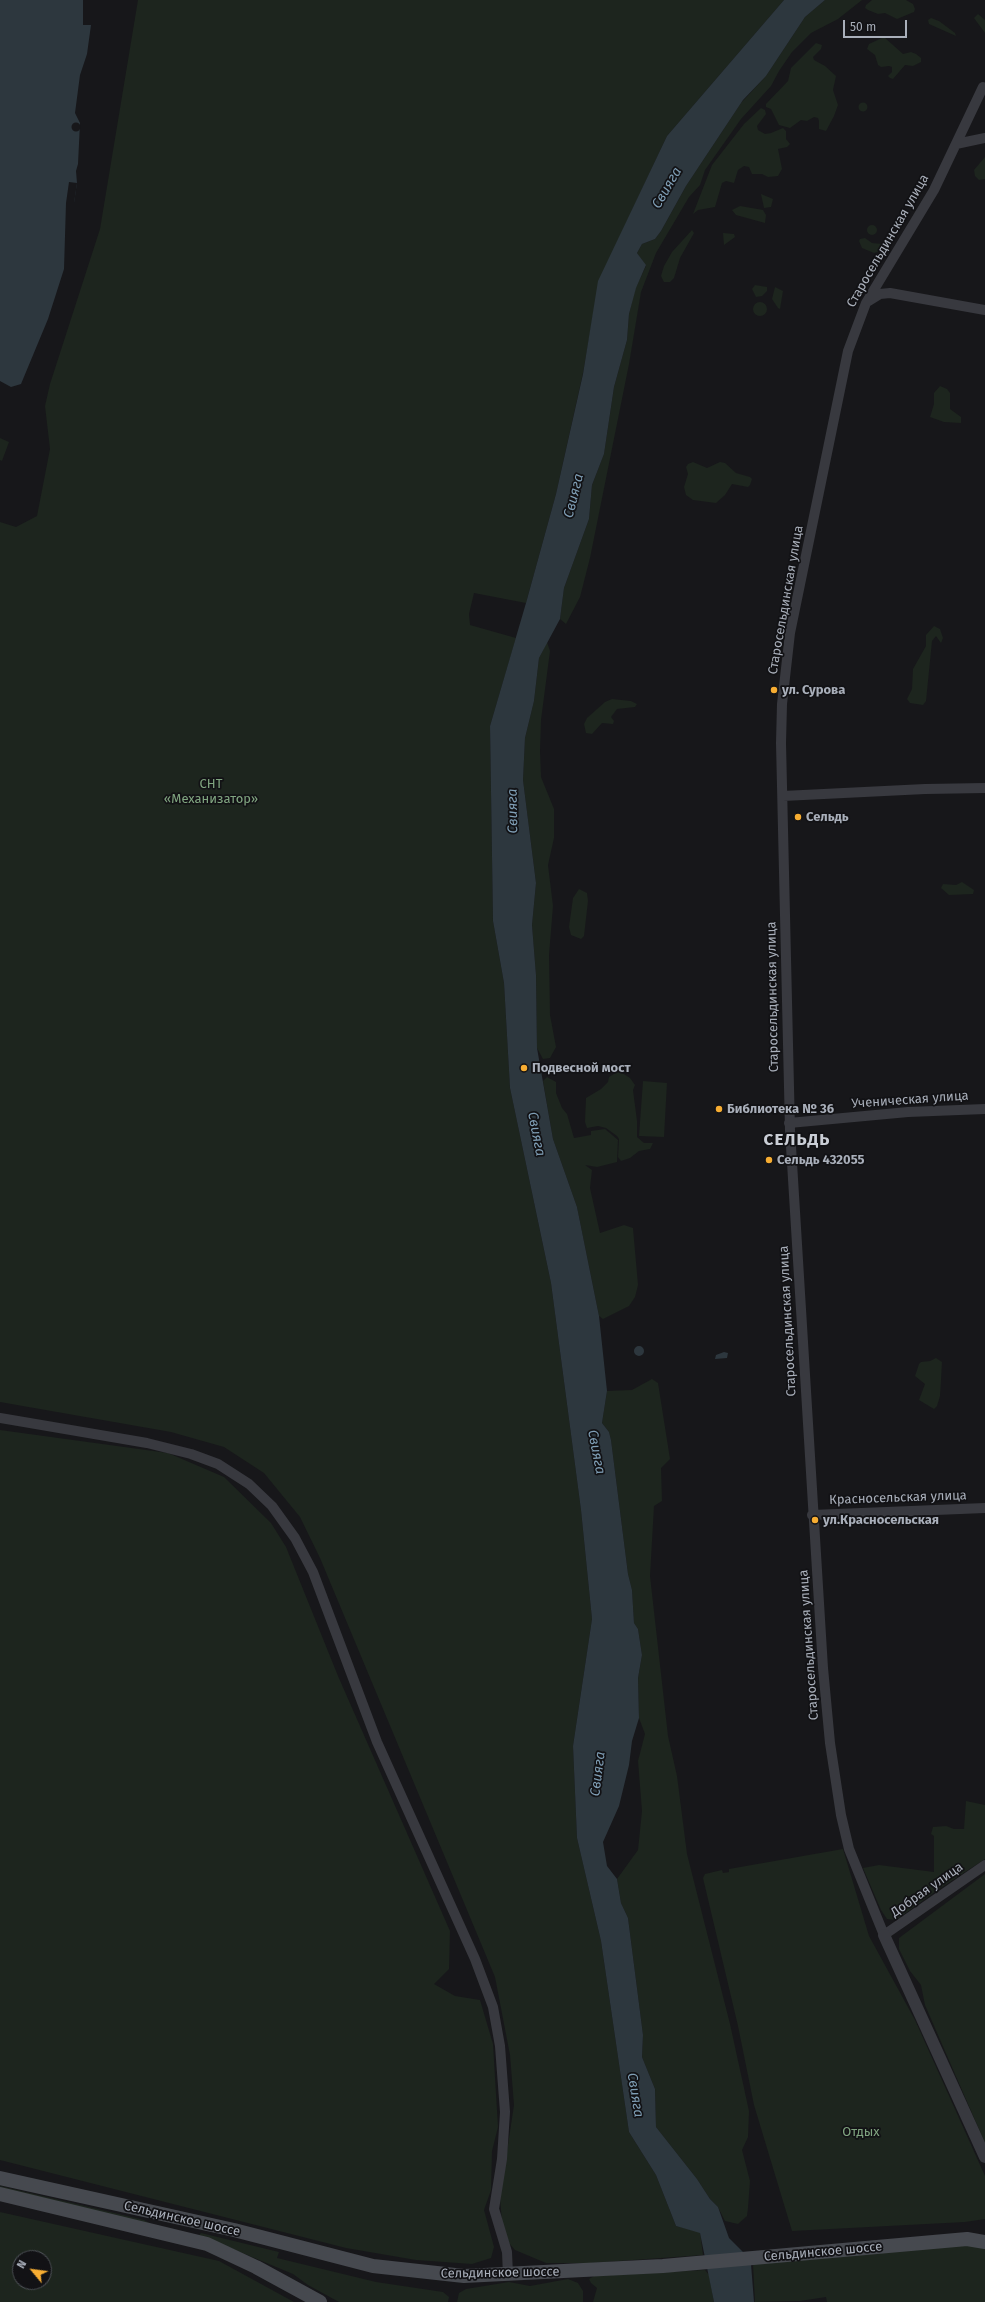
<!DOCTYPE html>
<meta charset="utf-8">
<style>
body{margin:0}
#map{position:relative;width:985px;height:2302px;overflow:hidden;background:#17171a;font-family:"Fira Sans",sans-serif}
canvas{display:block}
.north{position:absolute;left:12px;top:2250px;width:40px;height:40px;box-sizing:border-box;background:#121215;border:1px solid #4e5157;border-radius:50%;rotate:299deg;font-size:11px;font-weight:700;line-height:16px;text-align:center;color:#a9afba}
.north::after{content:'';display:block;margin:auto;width:14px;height:18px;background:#f7ad32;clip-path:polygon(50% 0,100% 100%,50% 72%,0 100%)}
.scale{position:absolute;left:843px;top:20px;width:64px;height:18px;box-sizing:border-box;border:2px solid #a9afba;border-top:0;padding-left:5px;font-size:12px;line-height:14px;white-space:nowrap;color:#a9afba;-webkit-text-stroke:3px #121215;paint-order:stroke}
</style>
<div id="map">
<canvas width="985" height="2302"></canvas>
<div class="north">N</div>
<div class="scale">50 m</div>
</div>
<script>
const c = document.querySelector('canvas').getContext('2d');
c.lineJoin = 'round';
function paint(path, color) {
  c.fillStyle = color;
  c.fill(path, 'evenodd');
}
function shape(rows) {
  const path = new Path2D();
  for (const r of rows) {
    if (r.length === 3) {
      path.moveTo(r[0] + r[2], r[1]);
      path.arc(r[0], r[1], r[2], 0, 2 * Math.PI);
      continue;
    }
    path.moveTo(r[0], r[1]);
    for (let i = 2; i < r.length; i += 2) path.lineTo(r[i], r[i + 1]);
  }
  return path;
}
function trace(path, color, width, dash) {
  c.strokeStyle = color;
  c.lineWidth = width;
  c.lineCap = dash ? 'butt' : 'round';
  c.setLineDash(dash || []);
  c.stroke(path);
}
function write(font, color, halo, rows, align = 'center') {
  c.font = font + ' "Fira Sans",sans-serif';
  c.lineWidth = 3.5;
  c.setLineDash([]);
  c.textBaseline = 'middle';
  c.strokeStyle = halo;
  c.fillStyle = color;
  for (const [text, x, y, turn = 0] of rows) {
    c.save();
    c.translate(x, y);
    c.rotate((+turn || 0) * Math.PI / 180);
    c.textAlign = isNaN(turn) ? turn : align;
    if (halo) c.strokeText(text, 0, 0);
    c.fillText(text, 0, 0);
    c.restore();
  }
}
paint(shape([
 [138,0,784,0,667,136,599,281,583,373,556,494,526,603,474,593,469,614,470,625,516,638,490,726,493,921,504,983,510,1088,551,1283,581,1510,592,1619,573,1746,577,1838,601,1941,629,2132,656,2175,676,2226,700,2232,703,2255,591,2263,546,2263,515,2250,509,2243,502,2222,500,2198,514,2105,510,2055,495,1977,320,1558,300,1517,264,1473,224,1447,171,1432,0,1402,0,522,16,527,37,516,50,449,45,406,50,384,100,229],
 [825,0,862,0,838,19,811,33,792,52,779,71,771,86,741,119,705,170,700,185,689,197,656,253,641,292,629,364,590,558,580,597,566,624,560,619,564,588,589,519,592,485,604,454,614,387,627,340,629,314,635,289,646,266,637,253,642,244,655,239,661,231,686,186,741,103,766,76,805,17],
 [872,0,906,0,913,4,915,9,914,12,897,19,885,13,878,14,868,10,865,8,866,5],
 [978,14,985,20,985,33,974,18],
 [931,18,939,21,955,33,956,36,929,24,928,20],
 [884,37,903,54,911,52,916,54,921,58,921,62,913,66,905,65,893,79,890,78,888,76,892,72,892,67,889,66,881,67,878,65,875,55,867,49,869,44],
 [816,43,822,45,821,49,813,57,814,60,825,66,836,76,833,90,838,105,834,116,826,131,819,129,819,121,818,118,814,117,807,121,801,120,790,128,779,125,771,109,766,107,766,104,788,81,791,68],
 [863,107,4.5],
 [761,108,765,110,766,114,757,126,758,130,765,134,771,133,783,128,786,131,786,139,790,144,787,147,778,149,782,169,778,176,768,177,762,174,752,174,749,167,744,166,738,170,734,183,726,181,722,183,715,207,698,210,693,214,712,165,744,124],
 [985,157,985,179,979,180,975,176,974,170],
 [761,194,773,199,771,207,764,208],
 [740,206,763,210,766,215,765,223,736,215,732,210],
 [872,230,5],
 [692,230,694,233,680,258,674,278,670,282,664,282,661,276,664,266,672,252],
 [723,233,734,234,735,237,724,245],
 [865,238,872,243,882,244,883,250,874,253,862,248,859,241,860,239],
 [755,285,767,287,767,291,762,296,756,297,752,289],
 [775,287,783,291,780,309,778,308,772,299],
 [760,309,7],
 [940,386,947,389,950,393,950,409,961,417,961,423,944,422,930,417,934,404,934,393],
 [0,438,9,442,2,461,0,460],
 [720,462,725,463,736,473,750,477,752,479,750,485,748,487,732,484,725,495,716,503,693,500,686,495,684,487,688,474,686,467,688,464,693,462,707,468],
 [934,626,940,629,943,638,941,643,936,636,932,641,926,701,923,705,910,703,907,699,912,689,913,669,926,646,926,635],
 [547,642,550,651,541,720,540,751,541,777,554,809,554,838,548,865,553,906,549,955,550,1015,556,1047,550,1058,543,1059,537,1048,536,975,532,925,536,883,523,780,525,738,534,701,539,658],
 [612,699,631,701,637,704,635,707,617,709,611,717,614,721,613,724,602,723,592,734,586,733,584,724,587,718,605,702],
 [962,882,974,890,973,894,949,895,941,888,943,884,956,885],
 [579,889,587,893,588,901,584,936,581,939,571,935,569,927,573,898],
 [619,1071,630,1078,635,1085,633,1090,637,1121,637,1137,644,1143,653,1143,650,1149,639,1151,630,1158,621,1161,618,1157,619,1139,617,1136,606,1128,598,1126,587,1128,585,1122,586,1098,601,1089,608,1082,609,1077],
 [547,1077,556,1082,556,1093,562,1108,567,1114,574,1138,591,1135,591,1131,605,1129,618,1140,617,1162,597,1167,585,1165,592,1170,590,1188,600,1233,624,1225,633,1228,638,1285,635,1297,629,1306,603,1319,599,1316,577,1207,553,1139,543,1081],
 [643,1081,667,1083,664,1137,639,1136],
 [936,1358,942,1362,941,1380,940,1396,937,1406,934,1409,919,1400,925,1384,915,1376,919,1364,921,1362,930,1361],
 [652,1379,658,1383,670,1459,661,1468,662,1501,654,1506,650,1576,668,1736,677,1776,687,1854,730,2024,749,2111,748,2137,742,2150,750,2181,748,2208,747,2216,738,2224,725,2221,718,2207,710,2199,697,2179,656,2127,655,2089,642,2057,643,2035,628,1918,621,1903,617,1879,638,1850,642,1811,638,1761,645,1734,639,1718,638,1678,642,1655,638,1629,634,1623,632,1590,628,1574,611,1440,609,1432,602,1423,607,1391,632,1390],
 [0,1430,168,1453,224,1477,271,1523,286,1547,338,1676,450,1931,449,1969,434,1984,455,1996,480,2000,493,2044,498,2127,492,2151,491,2190,484,2210,494,2247,491,2258,472,2264,416,2260,346,2248,0,2160],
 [966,1801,985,1805,985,1859,939,1889,896,1920,887,1919,881,1910,863,1868,879,1865,934,1872,934,1836,931,1834,933,1827,946,1826,954,1829,964,1829],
 [843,1849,869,1936,915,2020,985,2176,985,2219,965,2222,792,2231,754,2105,738,2026,703,1878,705,1874,722,1870,723,1873,729,1872,729,1869],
 [985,1874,985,2143,925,2005,921,1985,910,1971,899,1949,899,1938],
 [0,2186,144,2220,151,2224,0,2190],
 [0,2212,219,2261,294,2302,0,2302],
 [20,2258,44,2258,44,2282,20,2282],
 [201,2233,279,2252,277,2258,376,2282,443,2292,449,2297,448,2302,339,2302,308,2285,293,2274,199,2235],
 [970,2245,985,2248,985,2302,827,2302,826,2297,800,2301,755,2302,753,2264],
 [705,2270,709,2275,714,2302,593,2302,597,2288,591,2283,589,2279,594,2276],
 [568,2279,578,2283,583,2291,583,2302,457,2302,459,2293,466,2289,509,2282,530,2286]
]), '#1d251e');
paint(shape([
 [0,0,83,0,83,25,91,25,87,54,80,75,75,113,80,123,78,164,76,171,77,183,74,203,66,203,64,269,48,319,21,384,11,387,0,381],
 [784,0,825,0,805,17,766,76,743,100,686,186,661,231,655,239,642,244,637,253,646,265,636,288,629,314,627,340,614,387,604,454,592,485,589,519,564,588,560,619,539,658,534,701,525,738,523,780,536,883,532,925,536,975,537,1048,553,1139,577,1207,599,1316,607,1391,602,1423,609,1432,611,1440,628,1574,632,1590,634,1623,638,1629,642,1655,638,1678,639,1718,632,1741,629,1765,619,1806,603,1842,607,1866,617,1879,621,1903,628,1918,643,2035,642,2057,655,2089,656,2127,697,2179,710,2199,718,2207,729,2238,745,2254,751,2264,754,2302,714,2302,700,2233,676,2226,656,2175,629,2132,601,1941,577,1838,573,1746,592,1619,581,1510,551,1283,510,1088,504,983,493,921,490,726,526,603,556,494,583,374,598,281,667,136],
 [639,1351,5],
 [724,1352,728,1353,727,1358,715,1359,716,1355]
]), '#2d373e');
paint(shape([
 [76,127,4.5],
 [69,182,77,183,74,203,66,203]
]), '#17171a');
trace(shape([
 [983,87,934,190,866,303,848,351,790,633,782,704,781,743,790,1130,823,1668,830,1743,841,1815,849,1849,884,1935,985,1865],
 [956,144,985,138],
 [867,302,880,294,890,293,985,310],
 [783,796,925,789,985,788],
 [789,1123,908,1112,985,1109],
 [0,1418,147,1443,191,1454,218,1464,249,1484,272,1506,295,1538,313,1572,377,1742,475,1959,493,2007,500,2046,505,2112,502,2159,494,2209,507,2252,508,2275],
 [812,1515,985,1508]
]), '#38393f', 10);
trace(shape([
 [884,1935,985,2157]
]), '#38393f', 12);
trace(shape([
 [0,2178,234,2230,373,2266,464,2276,663,2266,967,2239,985,2242],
 [0,2194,207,2244,256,2267,320,2302]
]), '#46494f', 14);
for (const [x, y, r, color] of [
 [774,690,4,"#f7ad32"],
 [798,817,4,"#f7ad32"],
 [524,1068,4,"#f7ad32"],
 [719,1109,4,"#f7ad32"],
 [769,1160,4,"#f7ad32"],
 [815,1520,4,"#f7ad32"]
]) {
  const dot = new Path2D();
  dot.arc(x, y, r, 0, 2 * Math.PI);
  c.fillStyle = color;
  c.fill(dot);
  trace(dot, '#121215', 1.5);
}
write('13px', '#a9afba', '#121215', [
 ["Старосельдинская улица",888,241,-60],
 ["Старосельдинская улица",786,600,-80],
 ["Старосельдинская улица",773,997,-91],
 ["Ученическая улица",910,1100,-4],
 ["Старосельдинская улица",788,1321,-93],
 ["Красносельская улица",898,1498,-2],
 ["Старосельдинская улица",809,1645,-94],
 ["Добрая улица",927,1890,-35],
 ["Сельдинское шоссе",182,2219,13],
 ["Сельдинское шоссе",823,2252,-5],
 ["Сельдинское шоссе",500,2273,-1]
]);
write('bold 13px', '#a9afba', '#121215', [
 ["ул. Сурова",782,690],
 ["Сельдь",806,817],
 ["Подвесной мост",532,1068],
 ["Библиотека № 36",727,1109],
 ["Сельдь 432055",777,1160],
 ["ул.Красносельская",823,1520]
], 'left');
write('13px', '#80a580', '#121215', [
 ["СНТ",211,784],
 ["«Механизатор»",211,799],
 ["Отдых",861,2132]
]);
write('italic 14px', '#7f9eb5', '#121215', [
 ["Свияга",667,188,-60],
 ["Свияга",574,496,-76],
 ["Свияга",513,811,-91],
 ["Свияга",536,1134,79],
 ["Свияга",596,1452,79],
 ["Свияга",598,1774,-83],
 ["Свияга",635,2095,81]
]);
c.letterSpacing = '1px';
write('bold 17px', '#caced6', '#121215', [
 ["СЕЛЬДЬ",797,1140]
]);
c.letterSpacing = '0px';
</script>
